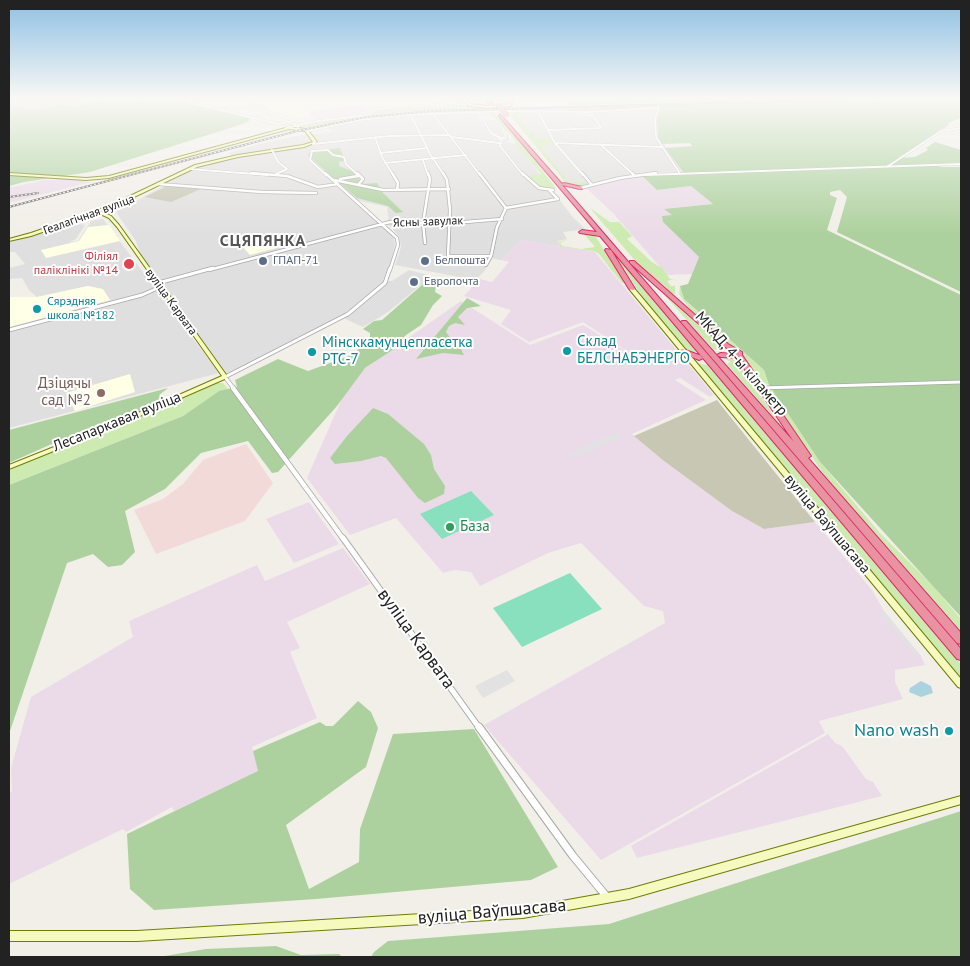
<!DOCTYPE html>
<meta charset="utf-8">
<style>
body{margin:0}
#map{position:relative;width:970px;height:966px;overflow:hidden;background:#f2efe9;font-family:"PT Sans",sans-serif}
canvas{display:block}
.frame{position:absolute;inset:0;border:10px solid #222;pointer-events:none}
</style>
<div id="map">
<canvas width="970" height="966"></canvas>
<div class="frame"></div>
</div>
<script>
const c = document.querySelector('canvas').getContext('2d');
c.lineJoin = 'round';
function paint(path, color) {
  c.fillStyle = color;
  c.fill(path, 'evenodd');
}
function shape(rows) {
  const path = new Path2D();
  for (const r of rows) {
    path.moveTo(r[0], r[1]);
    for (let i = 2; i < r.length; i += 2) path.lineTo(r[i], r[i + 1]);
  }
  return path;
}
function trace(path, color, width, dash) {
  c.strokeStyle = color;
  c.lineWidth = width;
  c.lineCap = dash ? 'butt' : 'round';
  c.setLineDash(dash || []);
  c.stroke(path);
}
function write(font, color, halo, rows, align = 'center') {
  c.font = font + ' "PT Sans",sans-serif';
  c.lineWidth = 4;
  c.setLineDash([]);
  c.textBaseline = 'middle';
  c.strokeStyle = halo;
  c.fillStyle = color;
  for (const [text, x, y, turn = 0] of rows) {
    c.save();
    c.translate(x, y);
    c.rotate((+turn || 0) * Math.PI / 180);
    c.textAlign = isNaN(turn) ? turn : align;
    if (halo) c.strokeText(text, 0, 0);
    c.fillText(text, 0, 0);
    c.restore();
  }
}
paint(shape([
 [9,99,92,99,90,102,65,112,27,107,9,108],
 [656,108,658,137,685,173,656,174,615,180,577,190,568,183,536,146,551,139,536,137,518,115,519,113,576,113,578,116,594,116,593,112],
 [475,113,480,121,495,120,501,126,505,137,498,137,499,141,516,144,572,216,585,229,563,232,567,239,558,241,560,247,522,240,501,260,491,258,488,259,486,269,476,280,395,265,401,247,400,241,399,236,389,225,387,207,355,200,339,184,336,185,393,236,395,244,392,259,383,280,392,281,409,270,432,276,388,312,363,327,341,317,265,358,228,376,142,259,136,241,116,212,192,170,234,157,228,153,256,145,296,136,333,132,328,128,378,118],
 [103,219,219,373,9,428,9,327,110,300,88,286,37,297,29,290,22,278,9,279,9,268,25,264,15,252,10,252,9,242,80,224,85,225,76,239,69,242,78,241,91,221]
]), '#e0dfdf');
paint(shape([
 [246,444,273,483,245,521,156,554,134,510,163,499,183,484,203,460]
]), '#f2dad9');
paint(shape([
 [361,105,369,113,316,120,310,112],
 [641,175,657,190,691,186,713,204,666,209,673,215,663,222,699,257,692,274,667,275,612,212,586,188],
 [62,179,91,182,9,203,9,188,45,180],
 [522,240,560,247,594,251,714,395,710,397,680,378,675,380,706,400,632,434,664,461,732,511,764,529,815,522,872,590,884,611,921,656,925,665,895,670,895,682,903,699,819,721,825,733,601,860,484,725,665,623,663,611,644,606,581,543,548,553,480,586,471,572,455,570,443,573,396,518,350,535,307,478,351,378,461,301,530,345,583,325,636,357,583,322,529,342,501,324,511,310,464,296,480,279,492,282,509,262,501,260],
 [309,502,339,544,294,563,266,519],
 [343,548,370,584,287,622,300,648,290,652,317,718,252,747,259,771,174,811,172,807,126,832,123,829,9,884,9,793,12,791,11,768,31,697,133,637,129,621,257,565,265,581],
 [828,734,835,743,842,746,866,779,873,782,882,796,637,858,631,846]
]), '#ebdbe8');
paint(shape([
 [264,99,328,99,317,100,329,107,308,109,305,111,310,116,293,119,271,111,268,108,269,105,241,101],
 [386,99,458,99,451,104,390,106],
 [109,225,120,241,46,258,41,250,79,241,88,227],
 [279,233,292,244,250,255,238,242],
 [88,286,103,289,110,300,9,327,9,297,37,297],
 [130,374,135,392,75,411,66,393]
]), '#ffffe5');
paint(shape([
 [167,186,201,189,171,202,145,197],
 [717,400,728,414,815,522,764,529,732,511,664,461,634,436]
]), '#c7c7b4');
paint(shape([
 [459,104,480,108,522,108,402,112,309,127,297,126,369,115,374,110,429,107,439,109,439,106],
 [493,112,518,138,556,188,541,189,527,176,541,174,517,147,514,139,489,113],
 [518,112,520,119,536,137,551,139,554,144,541,147,568,182,588,182,589,184,580,187,566,183,509,114],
 [589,207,610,222,619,222,632,236,627,239,652,262,662,268,670,279,674,279,667,281,671,286,675,286,675,294,672,294,663,284,653,278,632,257],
 [584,234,594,234,625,283,622,283,609,267,599,254,599,248,599,254,594,251,560,247,559,242,568,239,560,243,562,246,581,249,595,247],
 [614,254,659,306,697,352,686,352,644,299],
 [680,286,684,299,690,305,764,370,769,385,760,381,728,343,689,308,679,294],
 [660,287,723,344,725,348,723,352,717,354,719,349,714,350,658,288],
 [721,357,732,358,738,363,782,427,727,364,731,362],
 [703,360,700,364,708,365,961,664,961,679,697,366],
 [217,383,223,383,229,390,219,391,183,416,9,485,9,471,18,465,150,413],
 [772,389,820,462,880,533,933,586,961,619,961,631,825,476,767,391]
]), '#cdebb0');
paint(shape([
 [82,99,183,100,248,116,250,119,248,122,227,129,90,172,24,182,9,186,9,107,45,109,56,105,77,107,86,103,78,101],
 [636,99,783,99,568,105,569,102,563,100],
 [884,99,961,99,961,118,948,123,949,125,898,158,915,157,928,150,926,148,935,142,961,150,961,163,938,167,961,167,961,292,837,232,847,197,840,190,830,192,830,195,837,198,827,230,961,295,961,617,820,462,769,385,764,370,684,299,680,286,688,284,699,257,663,222,662,216,672,215,664,209,713,204,691,186,657,190,641,175,684,173,665,148,693,146,689,143,662,144,658,137,656,108,564,112,566,109,608,107],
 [340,148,345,161,339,162,339,166,352,171,364,184,377,183,383,193,403,212,396,213,388,206,357,198,308,156,311,151],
 [431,277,443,281,436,287,435,292,442,296,433,305,421,325,406,335,391,351,365,368,337,406,278,472,272,473,248,441,201,453,165,489,125,511,135,552,122,565,108,567,93,554,67,563,9,734,9,485,183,416,219,391,237,387,235,380,278,359,308,371,352,355,370,339,370,333,363,329,374,321,382,320],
 [467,298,481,306,467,308,458,317,465,325,455,323,449,326,446,332,454,343,458,343,464,355,443,353,416,359],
 [168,388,159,395,162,398,127,418,54,443,9,463,9,430],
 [373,408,388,414,424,444,431,455,434,469,445,486,444,494,425,503,418,498,386,458,381,456,361,461,335,464,330,458,347,436],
 [358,701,371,712,378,728,366,767,286,825,309,889,359,862,360,829,393,734,474,729,558,867,531,880,316,899,154,910,130,889,127,834,258,771,253,751,320,722,326,726,333,726],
 [961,811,961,957,371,957,374,952,388,941,609,924],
 [276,946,301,955,339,954,342,957,159,957,206,949]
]), '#add19e');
paint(shape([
 [471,491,494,515,442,539,420,514],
 [570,573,602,609,522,647,493,608]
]), '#88e0be');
paint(shape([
 [617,432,623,437,573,458,568,454],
 [884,611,921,656,916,657,879,612],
 [507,670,515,681,483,698,475,686]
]), '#e2e2e2');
paint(shape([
 [921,681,931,686,933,693,921,697,909,692,910,688]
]), '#aad3df');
trace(shape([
 [528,109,531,109],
 [531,134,534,134],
 [504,141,508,139,507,135]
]), '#aad3df', 1);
const streetFar5 = shape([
 [175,99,278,124,289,122,298,127],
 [249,103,264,107,268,112,295,120,289,122],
 [479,113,491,133,502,139,500,146,523,175],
 [539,113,555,143,583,175],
 [433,114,480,175],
 [586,114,594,117,601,128],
 [411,115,430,154,444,175],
 [286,128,310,122,369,115,376,109,466,102],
 [549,130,601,128],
 [307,131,360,120,403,115,509,111,587,112,657,108,659,109,655,119,656,137,679,172],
 [375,137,382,157,393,175],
 [452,137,499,143],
 [555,143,662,147],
 [313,144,389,136,450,135],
 [600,144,634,175],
 [272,150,278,162,287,169,276,174],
 [312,151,310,160,326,175],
 [312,151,328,150,333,155,344,157,346,164,358,175],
 [380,153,427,148],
 [423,160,428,175],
 [385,163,466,155],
 [887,167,941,131,961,128],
 [189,169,268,175],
 [646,175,961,164]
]);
const streetFar4 = shape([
 [251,173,287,176,318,187,338,184],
 [325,173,397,238,398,245,390,270],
 [357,173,363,179,358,185],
 [392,173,398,183,397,190],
 [443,173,447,180,450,210,448,256,491,256],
 [479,173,506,208],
 [522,173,539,188,553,190],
 [582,173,592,185],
 [632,173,634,175],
 [340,179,358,176],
 [334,180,383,190,449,189],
 [158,184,262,192,316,193],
 [580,188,620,178,656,173],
 [506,208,558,199,550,191],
 [425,243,423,223,430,179,428,173],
 [486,265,491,256,497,227,506,208],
 [209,270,390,222,441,224,502,219]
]);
const streetFar3 = shape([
 [158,283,213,268],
 [9,330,142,295,160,287],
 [760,388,961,382],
 [234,389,225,377,348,314,385,283,390,268]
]);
const streetFar2 = shape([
 [233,388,344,540],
 [760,388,762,388]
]);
const streetFar1 = shape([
 [343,538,480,729]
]);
const street = shape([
 [479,727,573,856,607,897]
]);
const secondary = shape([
 [462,99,464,99,471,104,489,106,509,104,510,102,506,99,508,99,512,102,511,106,489,108,469,106,462,99],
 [289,127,307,129,317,142,304,147,238,157,197,167,111,208,101,211,111,216,119,225,227,376,227,378,133,419,9,469,9,465,129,417,222,376,117,227,109,218,98,213,31,236,9,241,9,239,31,233,109,206,195,165,238,155,303,145,313,142,305,131,289,129,109,178,86,180,9,175,9,173,86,178,109,176,289,127],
 [630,288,634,288,961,679,961,688,958,687,630,290,630,288],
 [961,796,961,804,629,899,523,918,137,941,9,941,9,931,137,931,523,908,629,889,961,796]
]);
const highway = shape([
 [484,99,488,99,494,105,491,106,484,99],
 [500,114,562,184,564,183,582,187,582,189,580,189,562,185,961,649,961,660,957,659,600,236,580,233,579,232,582,230,597,232,499,116,500,114],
 [606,249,611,250,635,289,634,290,629,289,605,250,606,249],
 [630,261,634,261,728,344,742,352,742,355,811,456,808,458,961,633,961,644,957,643,681,322,682,321,686,321,794,442,737,358,721,357,717,355,721,353,734,354,724,346,630,263,630,261],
 [682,349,702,356,703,358,699,360,680,352,680,350,682,349]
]);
trace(streetFar5, '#a9a9a9', 2.5);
trace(streetFar4, '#a9a9a9', 4);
trace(streetFar3, '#a9a9a9', 4.5);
trace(streetFar2, '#a9a9a9', 6);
trace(streetFar1, '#a9a9a9', 7);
trace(street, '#a9a9a9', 9);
trace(secondary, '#707d05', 2);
trace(highway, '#dc2a67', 2);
trace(streetFar5, '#fff', 2);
trace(streetFar4, '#fff', 2.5);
trace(streetFar3, '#fff', 3);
trace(streetFar2, '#fff', 4.5);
trace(streetFar1, '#fff', 5);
trace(street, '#fff', 7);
paint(secondary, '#f7fabf');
paint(highway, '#e892a2');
const rail = shape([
 [9,197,38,193],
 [9,207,297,131,366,117,432,111,851,99]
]);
trace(rail, '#707070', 2);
trace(rail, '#fff', 1, [2]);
const highwayBridge = shape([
 [498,105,507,115]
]);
trace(highwayBridge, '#dc2a67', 5, []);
trace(highwayBridge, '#e892a2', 4.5);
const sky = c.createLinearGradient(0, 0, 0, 234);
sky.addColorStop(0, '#8fc0e4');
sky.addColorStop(0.42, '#f9f8f5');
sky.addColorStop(1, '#f9f8f500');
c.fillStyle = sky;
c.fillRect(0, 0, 970, 234);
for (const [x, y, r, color] of [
 [263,261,5,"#5c6f8a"],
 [425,261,5,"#5c6f8a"],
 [129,264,6,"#e0444e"],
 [414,282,5,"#5c6f8a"],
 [37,309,5,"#0f9aa8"],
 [567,351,5,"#0f9aa8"],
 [312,352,5,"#0f9aa8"],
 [101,393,5,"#8d6e63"],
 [450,527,5,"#2e9e5b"],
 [949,731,5,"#0f9aa8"]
]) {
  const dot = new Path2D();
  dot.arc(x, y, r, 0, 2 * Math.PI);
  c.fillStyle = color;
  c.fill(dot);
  trace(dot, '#fff', 2);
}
write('12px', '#222', '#fff', [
 ["Геалагічная вуліца",89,215,-20],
 ["Ясны завулак",428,222,-2],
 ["вуліца Карвата",171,302,54]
]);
write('12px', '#be3a42', '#fff', [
 ["Філіял",118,257],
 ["паліклінікі №14",118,271]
], 'right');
write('12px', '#4e5e75', '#fff', [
 ["ГПАП-71",273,261],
 ["Белпошта",435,261],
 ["Европочта",424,282]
], 'left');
write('12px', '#0d838f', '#fff', [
 ["Сярэдняя",47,302],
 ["школа №182",47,316]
], 'left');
write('15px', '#0d838f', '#fff', [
 ["Склад",577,342],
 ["БЕЛСНАБЭНЕРГО",577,359],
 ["Мінсккамунцепласетка",322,343],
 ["РТС-7",322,360]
], 'left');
write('15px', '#222', '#fff', [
 ["МКАД, 4-ы кіламетр",741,364,49],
 ["Лесапаркавая вуліца",117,422,-22],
 ["вуліца Ваўпшасава",827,524,50]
]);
write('15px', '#785e54', '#fff', [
 ["Дзіцячы",91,384],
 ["сад №2",91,401]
], 'right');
write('15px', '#27864d', '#fff', [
 ["База",460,527]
], 'left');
c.letterSpacing = '1px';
write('bold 16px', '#555', '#fff', [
 ["СЦЯПЯНКА",263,241]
]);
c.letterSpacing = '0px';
write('18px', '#222', '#fff', [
 ["вуліца Карвата",416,639,54],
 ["вуліца Ваўпшасава",492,912,-5]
]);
write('18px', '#0d838f', '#fff', [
 ["Nano wash",939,731]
], 'right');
</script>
